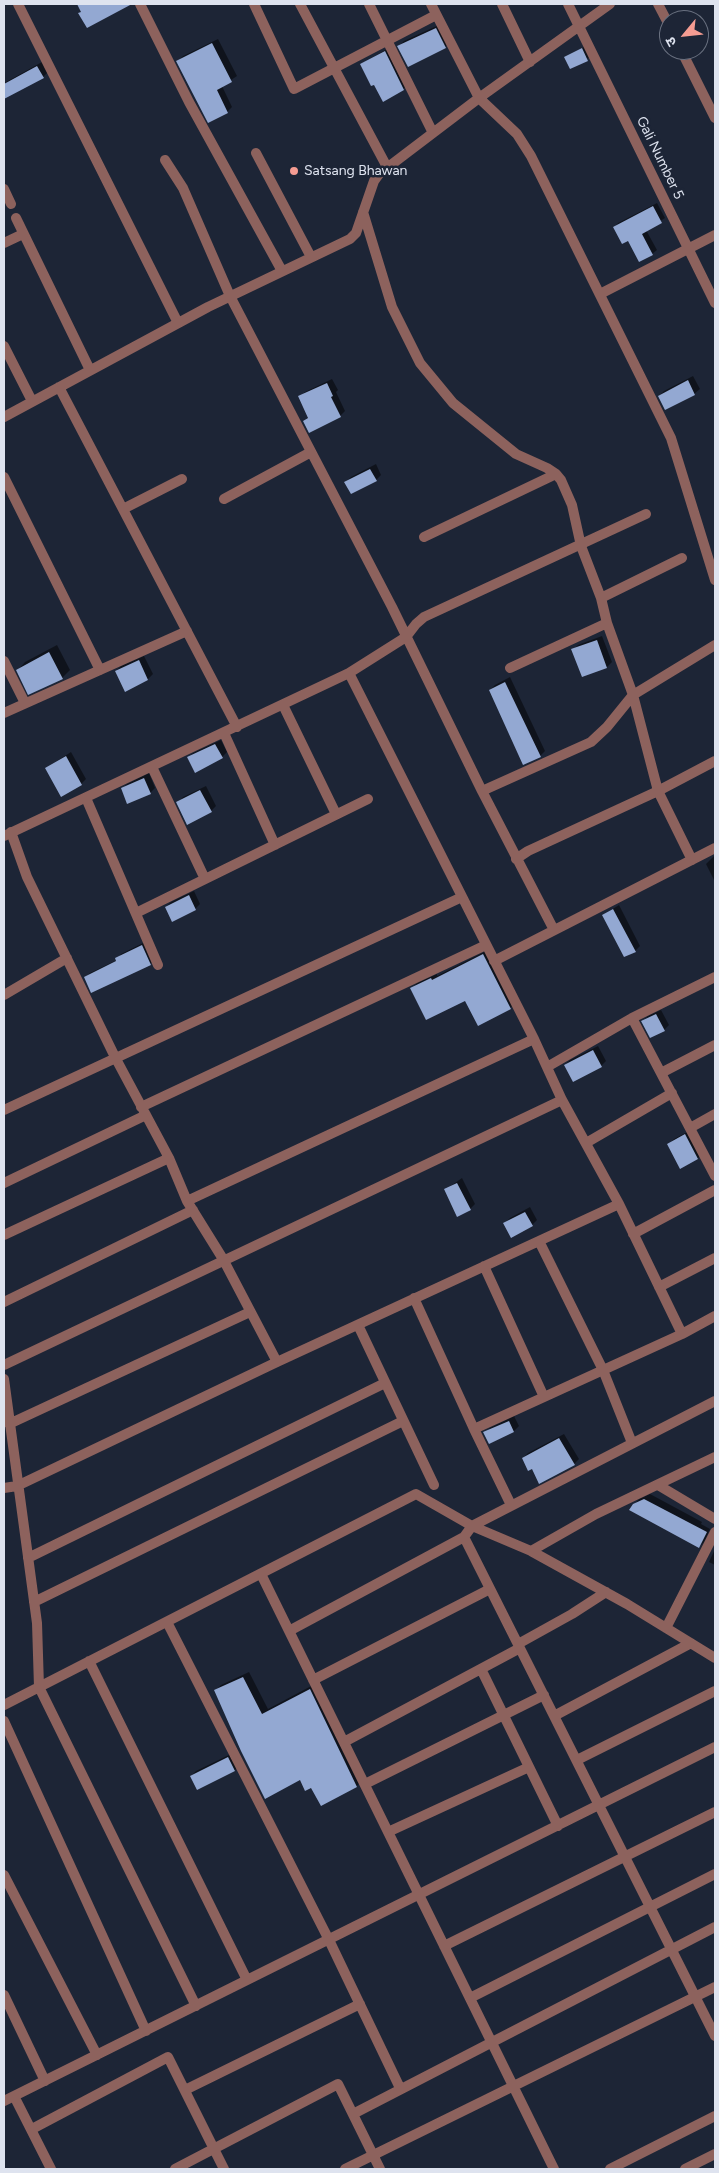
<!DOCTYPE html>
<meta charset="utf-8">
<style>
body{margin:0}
#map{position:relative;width:719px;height:2173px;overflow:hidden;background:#1d2536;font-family:Figtree,"Noto Sans Devanagari",sans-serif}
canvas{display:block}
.frame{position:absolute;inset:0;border:5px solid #dee3ef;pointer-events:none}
.north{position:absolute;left:659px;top:10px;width:50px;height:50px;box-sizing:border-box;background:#1d2536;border:1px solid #6a7180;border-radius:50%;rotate:242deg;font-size:14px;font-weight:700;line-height:20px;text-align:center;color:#dee3ef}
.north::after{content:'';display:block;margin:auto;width:18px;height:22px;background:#f59c92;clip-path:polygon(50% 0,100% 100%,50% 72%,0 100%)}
</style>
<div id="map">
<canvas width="719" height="2173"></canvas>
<div class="frame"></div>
<div class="north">उ</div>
</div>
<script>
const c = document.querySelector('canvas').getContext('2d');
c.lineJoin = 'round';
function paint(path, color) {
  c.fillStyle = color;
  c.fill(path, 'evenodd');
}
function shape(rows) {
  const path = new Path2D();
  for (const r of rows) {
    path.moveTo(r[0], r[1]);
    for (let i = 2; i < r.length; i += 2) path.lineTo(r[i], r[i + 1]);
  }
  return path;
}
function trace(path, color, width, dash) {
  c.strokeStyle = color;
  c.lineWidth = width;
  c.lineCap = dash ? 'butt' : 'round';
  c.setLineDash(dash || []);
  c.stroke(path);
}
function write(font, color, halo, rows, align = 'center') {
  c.font = font + ' Figtree,sans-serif';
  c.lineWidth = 5;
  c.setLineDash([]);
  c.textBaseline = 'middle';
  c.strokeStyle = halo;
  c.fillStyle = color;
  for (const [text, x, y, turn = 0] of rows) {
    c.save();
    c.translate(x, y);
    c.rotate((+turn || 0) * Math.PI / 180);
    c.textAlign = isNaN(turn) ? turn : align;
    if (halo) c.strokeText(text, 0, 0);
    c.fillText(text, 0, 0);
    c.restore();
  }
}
paint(shape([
 [441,24,450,42,445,47,399,46,404,41],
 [218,39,237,76,222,86,232,107,227,112,178,61,183,56],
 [584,47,590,57,571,67,566,57],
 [389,48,408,85,403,89,374,84,361,64],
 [42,62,48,72,43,77,6,96,4,92,4,84,6,82],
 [657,203,665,218,646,230,657,250,652,254,614,228,618,223],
 [693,376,700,389,694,394,666,409,659,396,664,391],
 [332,379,338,390,336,392,345,411,340,416,304,421,309,416,300,397,305,392],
 [376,464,381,475,376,480,346,482,351,477],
 [602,636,612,662,607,667,583,676,573,650,578,645],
 [57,645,70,670,62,678,18,670,25,662],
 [144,656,153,674,148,679,126,690,116,671,121,666],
 [510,677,545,751,540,756,490,690,495,685],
 [221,740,227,752,222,757,188,758,193,753],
 [71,752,86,779,81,784,46,768],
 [149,773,155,788,150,793,122,789,127,784],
 [206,786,216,806,211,811,178,803,183,797],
 [715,855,715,882,706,864],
 [194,891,200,904,195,909,173,920,166,907,171,902],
 [619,905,640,946,635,951,603,915],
 [147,941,155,959,150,964,85,978,90,973,117,960,121,954],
 [488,950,515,1003,510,1008,412,988,417,983,437,974,437,976],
 [661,1010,669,1025,664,1030,643,1021,648,1016],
 [598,1046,606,1061,601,1066,565,1065,570,1060],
 [691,1130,703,1153,698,1158,681,1167,669,1144,674,1139],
 [462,1178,475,1204,470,1209,445,1190],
 [530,1207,537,1220,532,1225,505,1223,510,1218],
 [514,1416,519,1426,514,1431,490,1443,485,1433,490,1428],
 [564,1434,579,1459,574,1464,523,1458,528,1453],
 [650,1494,702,1522,701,1524,710,1529,704,1542,699,1547,634,1505,639,1499],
 [715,1549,715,1565,709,1562],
 [249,1672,268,1709,315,1684,362,1780,357,1786,322,1805,312,1786,301,1779,216,1690,221,1685],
 [233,1753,240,1765,235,1770,191,1776,196,1771]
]), '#0007');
paint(shape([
 [77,4,132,4,87,28,78,13,81,12],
 [436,28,446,48,408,67,397,46],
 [212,43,232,82,217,90,228,113,208,123,176,61],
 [582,48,588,61,570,69,564,57],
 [385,51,404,90,383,102,374,85,371,86,360,64],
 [37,66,44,78,4,99,4,84],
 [653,206,662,223,642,234,653,255,639,262,628,241,622,244,613,227],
 [688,380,695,395,665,410,658,396],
 [327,383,333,396,331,397,341,417,309,433,303,421,308,418,298,396],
 [370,469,377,481,351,494,344,482],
 [597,640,607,668,582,677,571,649],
 [49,652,63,679,28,695,16,670],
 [139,660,148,680,125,692,115,671],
 [505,682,541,757,523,765,489,690],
 [215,744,223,758,195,773,187,757],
 [66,756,82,785,61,797,45,768],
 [144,778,151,794,127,804,121,788],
 [200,790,212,812,187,825,176,802],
 [189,895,196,910,172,922,165,907],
 [613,909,636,952,624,957,602,915],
 [142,945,151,965,91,993,84,977,116,961,115,958],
 [483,954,511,1009,478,1026,465,1001,426,1020,410,988,431,978,432,980],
 [656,1014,665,1031,650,1038,641,1021],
 [593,1050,602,1067,573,1082,564,1065],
 [685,1134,698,1159,680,1169,667,1144],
 [457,1183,471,1210,457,1217,444,1189],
 [525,1212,533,1226,511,1238,503,1223],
 [509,1421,514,1432,489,1444,483,1432],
 [559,1438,575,1465,539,1484,532,1469,528,1471,522,1458],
 [644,1499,707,1532,699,1548,629,1510,633,1504],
 [243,1677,262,1714,310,1689,357,1787,321,1806,311,1788,305,1791,300,1780,265,1799,241,1751,214,1690],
 [228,1757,235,1771,197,1790,190,1776]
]), '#93a8d2');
trace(shape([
 [18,4,178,323],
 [140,4,189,102,282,271],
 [254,4,294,89,436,15],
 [300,4,387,167],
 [369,4,433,133],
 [431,4,479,98,517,134,531,156,671,438,715,580],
 [502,4,530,62],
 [568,4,715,303],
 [658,4,669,25],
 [681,50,715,118],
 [256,153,311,257],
 [165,160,183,188,230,296,392,607,482,791,591,742,607,727,633,695,715,645],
 [4,189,11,204],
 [363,212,392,307,420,363,453,403,516,454,547,468,556,474,561,480,572,505,581,546,601,598,607,623,633,695,658,791,692,860],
 [16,218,90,370],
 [4,243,23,234],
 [600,294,715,235],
 [4,346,32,401],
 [59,387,237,727],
 [4,417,208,307,350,239,356,233,374,181,379,174,479,98,610,4],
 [4,477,100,670],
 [224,499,311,452],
 [123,509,182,479],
 [646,514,424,617,416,624,406,637,349,673,534,1039,562,1100,619,1204,682,1334,715,1316],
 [424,537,556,474],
 [601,598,682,558],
 [4,661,25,703],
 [510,668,607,623],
 [283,705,336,814],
 [4,713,187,631],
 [224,733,275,845],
 [152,767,205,879],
 [482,791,554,930],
 [86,798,158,965],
 [11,832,27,877,115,1057,169,1158,187,1201,223,1259,277,1362],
 [4,836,349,673],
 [516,859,528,851,658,791,715,761],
 [136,913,368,799],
 [494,961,715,848],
 [4,995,67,958],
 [632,1018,715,1176],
 [547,1067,632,1018,715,977],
 [661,1073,715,1045],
 [141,1107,486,945],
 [4,1110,462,897],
 [690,1128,715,1114],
 [586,1143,672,1093],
 [4,1183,146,1115],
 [187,1201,534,1039],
 [633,1234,715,1190],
 [4,1235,169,1158],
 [539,1241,603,1370,632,1443],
 [484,1266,544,1397],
 [659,1287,715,1258],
 [414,1298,474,1429],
 [4,1302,193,1210],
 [358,1325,434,1485],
 [4,1365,562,1100],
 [4,1379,37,1623,39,1687,196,2006],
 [715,1401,472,1526,464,1537,715,2036],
 [9,1424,250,1312],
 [658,1485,715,1519],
 [4,1488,17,1486,277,1362,619,1204],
 [511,1505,474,1429,682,1334],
 [531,1551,596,1514,715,1457],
 [28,1558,385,1383],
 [261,1574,554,2169],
 [34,1602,403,1421],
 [167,1622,329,1940,400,2088],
 [666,1628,715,1532],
 [289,1631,464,1537],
 [518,1644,572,1614,606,1592],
 [89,1661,247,1980],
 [481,1669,558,1826],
 [313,1680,490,1589],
 [4,1705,416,1494,472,1526,531,1551,627,1604,715,1658],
 [554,1716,691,1643],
 [4,1721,146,2031],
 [344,1742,520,1648],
 [577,1760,715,1691],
 [365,1784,544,1695],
 [388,1832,529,1767],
 [4,1875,97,2055],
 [444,1946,715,1812],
 [4,1995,45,2081],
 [470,1998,715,1874],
 [185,2090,360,2004],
 [14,2096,51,2169],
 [4,2101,715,1747],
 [353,2114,715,1927],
 [32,2129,168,2057,224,2169],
 [175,2169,338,2084,380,2169],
 [345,2169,715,1987],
 [610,2169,715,2116],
 [685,2169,715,2154]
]), '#8d625d', 10);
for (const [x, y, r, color] of [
 [294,171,5,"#f59c92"]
]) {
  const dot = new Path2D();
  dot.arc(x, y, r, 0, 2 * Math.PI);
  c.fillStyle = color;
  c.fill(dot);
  trace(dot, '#1d2536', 2);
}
write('14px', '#dee3ef', '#1d2536', [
 ["Gali Number 5",660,158,64]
]);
write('14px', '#dee3ef', '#1d2536', [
 ["Satsang Bhawan",304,171]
], 'left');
</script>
